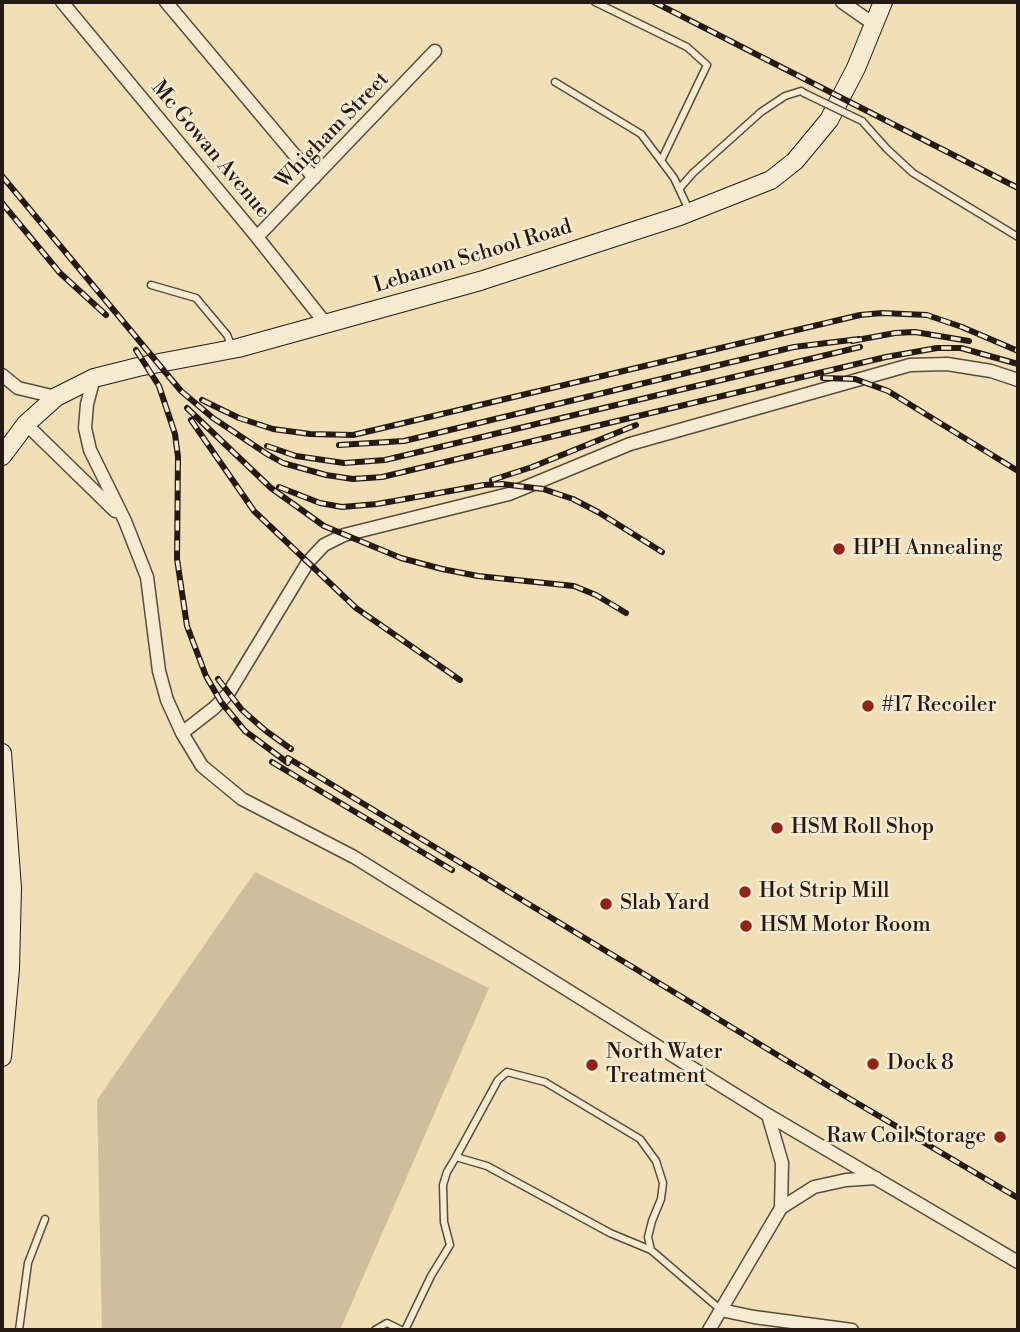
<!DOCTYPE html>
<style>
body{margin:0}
#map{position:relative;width:1020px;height:1332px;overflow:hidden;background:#f1e0b7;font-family:"Libre Bodoni",serif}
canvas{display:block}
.frame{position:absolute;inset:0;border:4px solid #261914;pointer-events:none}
</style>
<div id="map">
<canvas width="1020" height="1332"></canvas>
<div class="frame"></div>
</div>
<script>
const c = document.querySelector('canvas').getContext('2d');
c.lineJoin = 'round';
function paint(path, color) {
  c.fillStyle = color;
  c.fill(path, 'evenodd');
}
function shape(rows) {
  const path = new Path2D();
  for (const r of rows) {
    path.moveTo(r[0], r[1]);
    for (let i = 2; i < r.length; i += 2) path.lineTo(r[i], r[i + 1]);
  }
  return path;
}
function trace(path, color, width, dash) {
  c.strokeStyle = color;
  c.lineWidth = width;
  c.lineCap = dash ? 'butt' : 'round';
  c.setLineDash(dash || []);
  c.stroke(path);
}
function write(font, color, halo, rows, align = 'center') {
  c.font = font + ' "Libre Bodoni",serif';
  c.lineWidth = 5;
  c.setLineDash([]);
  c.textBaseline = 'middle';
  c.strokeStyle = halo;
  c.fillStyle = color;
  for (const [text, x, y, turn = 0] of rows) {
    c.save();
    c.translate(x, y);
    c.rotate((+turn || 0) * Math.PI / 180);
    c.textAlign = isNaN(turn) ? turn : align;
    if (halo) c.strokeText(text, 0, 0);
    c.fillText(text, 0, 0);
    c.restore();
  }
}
paint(shape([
 [255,872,489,988,340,1330,102,1330,97,1100]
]), '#cebe9b');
const lane = shape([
 [595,2,687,47,707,65,661,161],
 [555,82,641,134,674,178,689,210],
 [862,121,887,149,913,173,1018,237],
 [679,189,693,173,761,112,785,96,801,91,804,93],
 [151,285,196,298,227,335,232,347],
 [456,1157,498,1080,507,1072,545,1082,640,1139,656,1161,663,1183,661,1199,652,1221,648,1237,651,1250,721,1310],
 [19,1330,28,1263,45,1219],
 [375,1330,387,1323,401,1330],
 [405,1330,431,1276,450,1245,444,1222,443,1185,447,1172,456,1157,487,1166,610,1233,651,1250]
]);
const street = shape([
 [62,2,257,237,326,324],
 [166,2,314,178],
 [842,2,875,25],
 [257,237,435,51],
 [2,375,18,388,56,397],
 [94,378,87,404,85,428,90,450,125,521,147,577,159,671,167,700,182,733],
 [1018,380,991,371,947,364,910,365,630,444,509,494,344,535,324,545,308,562,228,694,214,708,182,733,202,766,242,799,354,857,768,1115,1018,1262],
 [26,424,115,511],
 [768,1115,782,1163,781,1208],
 [721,1310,754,1317,852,1330],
 [709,1330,781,1208,814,1187,846,1180,876,1178]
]);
const secondary = shape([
 [2,456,26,424,56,397,94,378,138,367,238,348,480,281,680,216,771,180,795,161,829,120,856,68,883,2],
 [2,753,12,888,10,969,2,1057]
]);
trace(lane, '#594b3d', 9);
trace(street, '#594b3d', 15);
trace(secondary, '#261914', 20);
trace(lane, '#f6ebd0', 6);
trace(street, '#f6ebd0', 12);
trace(secondary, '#f6ebd0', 18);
const rail = shape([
 [654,2,1018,188],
 [2,176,181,391,213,418,267,454,283,463,326,475,353,479,382,477,886,357,937,348,961,348,1018,364],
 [2,203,60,273,106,315],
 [852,341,895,333,915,332,969,341],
 [136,350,159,386,175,434,178,457,177,559,187,626,206,676,221,702,245,731,288,763,288,758,845,1096,1018,1198],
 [823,378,855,379,888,391,1018,471],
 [202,400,239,418,273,429,310,434,353,435,860,315,882,313,927,315,962,327,1018,351],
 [187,408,271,488,324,526,401,558,442,569,478,576,574,586,596,595,626,613],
 [191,420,254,511,356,608,460,680],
 [339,445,404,441,794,347,859,339],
 [267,446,296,456,344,463,385,460,860,347],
 [492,480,532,467,636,425],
 [279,487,320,503,342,507,377,504,484,485,502,484,543,489,573,499,598,512,662,552],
 [218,679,242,710,266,731,291,749],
 [272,762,452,870]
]);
trace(rail, '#261914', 6);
trace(rail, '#f6ebd0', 3.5, [10]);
const laneBridge = shape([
 [804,93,862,121]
]);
trace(laneBridge, '#594b3d', 9, []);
trace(laneBridge, '#f6ebd0', 6);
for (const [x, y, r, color] of [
 [839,549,7,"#8f2418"],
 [868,706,7,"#8f2418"],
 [777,828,7,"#8f2418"],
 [745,892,7,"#8f2418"],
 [606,904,7,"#8f2418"],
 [746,926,7,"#8f2418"],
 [873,1064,7,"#8f2418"],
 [592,1065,7,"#8f2418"],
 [1000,1137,7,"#8f2418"]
]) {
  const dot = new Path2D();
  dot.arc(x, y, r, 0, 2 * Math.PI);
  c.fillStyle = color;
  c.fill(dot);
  trace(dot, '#f6ebd0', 2.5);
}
write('21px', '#261914', '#f6ebd0', [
 ["Whigham Street",333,131,-46],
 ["Mc Gowan Avenue",210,150,50],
 ["Lebanon School Road",473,257,-17]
]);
write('21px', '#261914', '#f6ebd0', [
 ["HPH Annealing",853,549],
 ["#17 Recoiler",882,706],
 ["HSM Roll Shop",791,828],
 ["Hot Strip Mill",759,892],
 ["Slab Yard",620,904],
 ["HSM Motor Room",760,926],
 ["North Water",606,1053],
 ["Treatment",606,1077],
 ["Dock 8",887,1064],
 ["Raw Coil Storage",986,1137,"right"]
], 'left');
</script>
